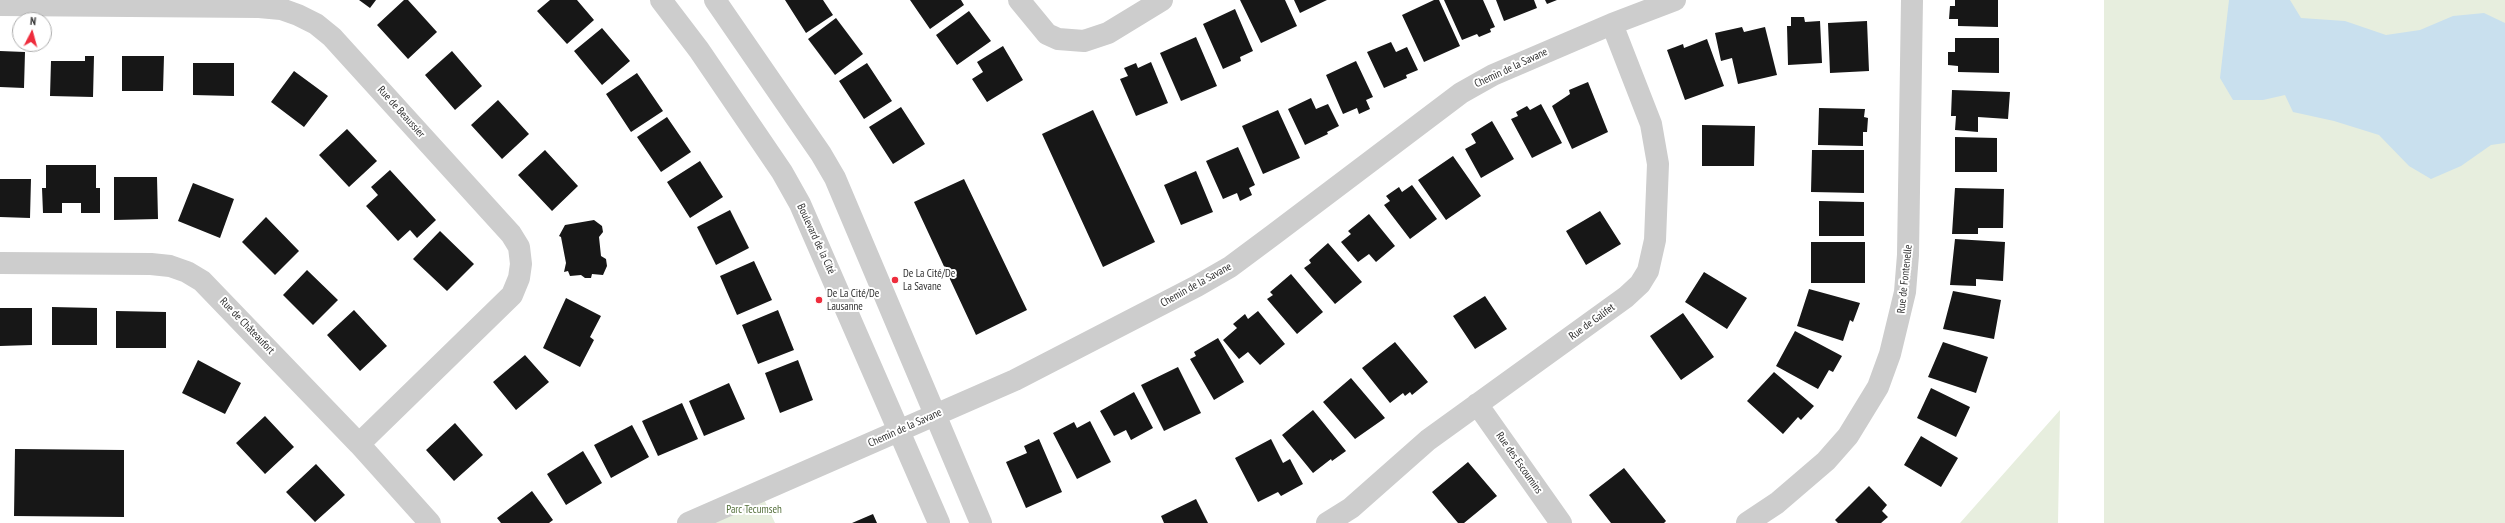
<!DOCTYPE html>
<meta charset="utf-8">
<style>
body{margin:0}
#map{position:relative;width:2505px;height:523px;overflow:hidden;background:#fff;font-family:"PT Sans Narrow",sans-serif}
canvas{display:block}
.north{position:absolute;left:12px;top:12px;width:40px;height:40px;box-sizing:border-box;background:#fff;border:1px solid #acacac;border-radius:50%;rotate:6deg;font-size:11px;font-weight:700;line-height:16px;text-align:center;color:#303030}
.north::after{content:'';display:block;margin:auto;width:14px;height:18px;background:#ee2c3c;clip-path:polygon(50% 0,100% 100%,50% 72%,0 100%)}
</style>
<div id="map">
<canvas width="2505" height="523"></canvas>
<div class="north">N</div>
</div>
<script>
const c = document.querySelector('canvas').getContext('2d');
c.lineJoin = 'round';
function paint(path, color) {
  c.fillStyle = color;
  c.fill(path, 'evenodd');
}
function shape(rows) {
  const path = new Path2D();
  for (const r of rows) {
    path.moveTo(r[0], r[1]);
    for (let i = 2; i < r.length; i += 2) path.lineTo(r[i], r[i + 1]);
  }
  return path;
}
function trace(path, color, width, dash) {
  c.strokeStyle = color;
  c.lineWidth = width;
  c.lineCap = dash ? 'butt' : 'round';
  c.setLineDash(dash || []);
  c.stroke(path);
}
function write(font, color, halo, rows, align = 'center') {
  c.font = font + ' "PT Sans Narrow",sans-serif';
  c.lineWidth = 4;
  c.setLineDash([]);
  c.textBaseline = 'middle';
  c.strokeStyle = halo;
  c.fillStyle = color;
  for (const [text, x, y, turn = 0] of rows) {
    c.save();
    c.translate(x, y);
    c.rotate((+turn || 0) * Math.PI / 180);
    c.textAlign = isNaN(turn) ? turn : align;
    if (halo) c.strokeText(text, 0, 0);
    c.fillText(text, 0, 0);
    c.restore();
  }
}
paint(shape([
 [2104,0,2505,0,2505,523,2104,523],
 [2060,410,2058,523,1960,523],
 [761,493,775,523,688,523]
]), '#e7eede');
paint(shape([
 [2229,0,2290,0,2301,18,2345,21,2386,35,2420,30,2453,16,2484,13,2505,23,2505,143,2491,145,2461,166,2431,179,2409,166,2379,135,2334,121,2293,112,2285,95,2263,100,2233,100,2220,78]
]), '#c9e0ee');
paint(shape([
 [359,0,376,0,370,8],
 [404,0,408,0,437,32,408,59,377,25],
 [550,0,577,0,594,20,567,44,537,11],
 [785,0,823,0,833,15,806,33],
 [910,0,961,0,964,5,930,29],
 [1240,0,1285,0,1297,26,1261,43],
 [1294,0,1327,0,1300,13],
 [1434,0,1439,0,1460,46,1424,62,1402,15],
 [1444,0,1483,0,1495,27,1490,29,1491,32,1479,37,1477,34,1462,40],
 [1496,0,1534,0,1537,8,1504,21],
 [1545,0,1557,0,1547,4],
 [1955,0,1998,0,1998,27,1958,26,1958,19,1949,19,1950,6,1955,6],
 [1235,9,1253,51,1240,57,1241,61,1223,69,1203,24],
 [969,11,991,41,957,65,936,35],
 [1791,17,1804,17,1805,22,1820,21,1822,63,1788,65,1787,26,1791,26],
 [836,18,863,54,835,75,808,39],
 [1867,21,1869,71,1830,73,1828,23],
 [1742,27,1744,32,1765,27,1777,75,1738,84,1732,58,1721,61,1715,33],
 [602,28,630,61,602,85,574,51],
 [1196,37,1217,86,1181,101,1160,53],
 [1955,38,1999,38,1999,73,1958,72,1958,66,1948,65,1948,52,1955,52],
 [1707,39,1724,86,1685,100,1667,50,1683,44,1684,48],
 [1391,42,1396,52,1407,47,1418,70,1406,75,1407,78,1384,88,1367,52],
 [1003,46,1023,80,987,102,972,79,983,72,977,62],
 [0,51,25,52,24,88,0,87],
 [452,51,482,86,455,110,425,75],
 [85,56,94,56,93,97,50,96,51,61,85,61],
 [122,56,164,56,163,91,122,91],
 [1356,61,1373,97,1366,100,1370,109,1359,114,1357,108,1343,114,1326,75],
 [1151,62,1168,103,1136,116,1120,79,1128,76,1124,68,1136,63,1138,68],
 [193,63,234,63,234,96,193,95],
 [867,63,892,101,864,119,839,81],
 [294,71,328,96,304,127,271,102],
 [637,73,663,111,631,132,606,94],
 [1588,82,1608,132,1572,149,1552,106,1570,94,1569,90],
 [1952,90,2010,92,2008,119,1978,117,1978,132,1955,130,1956,116,1951,116],
 [1311,98,1316,109,1328,104,1339,126,1327,132,1328,134,1305,145,1288,109],
 [498,100,529,134,502,159,471,125],
 [1541,104,1562,143,1532,158,1511,119,1518,116,1516,112,1527,106,1530,110],
 [901,107,925,144,893,164,869,127],
 [1819,108,1865,109,1864,117,1868,118,1867,132,1863,132,1863,146,1818,145],
 [1093,110,1155,242,1103,267,1042,134],
 [1278,110,1300,158,1263,174,1242,126],
 [667,117,691,152,661,172,637,137],
 [1492,121,1514,159,1481,178,1465,149,1476,143,1471,134],
 [1702,125,1755,126,1754,166,1702,166],
 [347,129,377,161,349,187,319,155],
 [1955,137,1997,138,1997,172,1955,172],
 [1238,147,1255,185,1249,188,1252,195,1240,201,1237,193,1223,199,1206,161],
 [545,150,578,186,552,211,518,175],
 [1812,150,1864,150,1864,193,1811,192],
 [1453,156,1481,196,1446,220,1418,180],
 [700,161,723,197,690,218,667,182],
 [46,165,96,165,96,188,100,188,100,213,81,213,81,203,62,203,62,213,43,213,42,188,46,188],
 [390,170,436,220,417,238,410,230,398,241,366,206,378,195,371,187],
 [1196,171,1213,212,1181,225,1164,185],
 [114,177,157,177,158,219,114,220],
 [0,179,31,179,30,218,0,217],
 [964,179,1027,310,976,335,914,202],
 [193,183,234,199,220,238,178,221],
 [1412,185,1437,219,1410,239,1384,205,1390,201,1386,196,1399,187,1402,192],
 [1955,188,2004,189,2003,228,1978,228,1978,234,1952,234],
 [1819,201,1864,202,1864,236,1819,236],
 [730,210,749,248,716,265,697,227],
 [1600,211,1621,244,1586,265,1566,231],
 [1369,214,1395,246,1376,262,1369,254,1358,262,1341,242,1351,234,1348,231],
 [266,217,299,251,275,275,242,242],
 [594,220,602,226,603,232,599,237,601,256,606,259,607,266,603,275,592,274,591,278,585,278,581,275,570,276,568,271,564,272,566,263,561,237,559,236,565,225],
 [440,231,474,264,447,291,413,259],
 [1955,239,2005,242,2003,281,1976,279,1976,286,1950,285],
 [1811,242,1865,242,1865,283,1811,283],
 [1328,243,1362,282,1335,304,1304,268,1311,263,1309,260],
 [754,261,772,300,737,315,720,276],
 [307,270,338,300,313,325,283,295],
 [1704,272,1747,298,1727,329,1685,302],
 [1291,274,1323,312,1297,334,1267,299,1273,295,1270,292],
 [1809,289,1860,303,1853,322,1850,320,1843,341,1797,326],
 [1953,291,2001,300,1994,339,1943,329],
 [1485,296,1507,329,1475,349,1453,316],
 [566,298,601,316,590,337,594,340,580,367,543,348],
 [52,307,97,308,97,345,52,345],
 [0,308,32,308,32,345,0,346],
 [354,310,387,346,360,371,327,335],
 [778,310,794,350,758,364,742,325],
 [116,311,166,312,166,348,116,348],
 [1258,311,1285,344,1260,365,1248,352,1239,359,1223,340,1237,328,1233,324,1245,314,1248,319],
 [1683,313,1714,357,1681,380,1650,336],
 [1795,331,1842,356,1833,372,1829,370,1818,389,1776,366],
 [1218,338,1244,382,1214,400,1190,359,1196,356,1194,352],
 [1395,342,1428,382,1412,395,1410,392,1405,396,1403,393,1390,403,1362,368],
 [1943,342,1988,357,1976,393,1928,377],
 [525,355,549,382,516,410,493,382],
 [198,360,241,383,225,414,182,393],
 [798,360,813,400,780,413,765,373],
 [1178,367,1201,413,1164,431,1141,385],
 [1774,372,1814,406,1801,420,1798,417,1783,434,1747,401],
 [1351,378,1385,418,1355,439,1323,402],
 [729,383,745,419,704,436,689,401],
 [1931,388,1970,407,1956,437,1917,418],
 [1134,392,1153,428,1131,440,1126,430,1114,436,1100,411],
 [682,403,698,439,658,456,642,421],
 [1313,410,1346,451,1332,461,1331,459,1313,473,1282,435],
 [265,416,294,447,265,474,236,443],
 [1090,421,1111,462,1077,479,1053,433,1074,422,1077,428],
 [455,423,483,455,454,481,426,450],
 [632,425,649,457,611,478,594,445],
 [1921,436,1958,458,1941,487,1904,465],
 [1039,439,1062,492,1026,508,1006,462,1027,453,1024,446],
 [1271,439,1283,463,1290,459,1303,484,1281,496,1278,492,1258,502,1235,458],
 [15,449,124,450,124,517,14,516],
 [583,451,602,483,566,505,547,474],
 [1468,462,1497,496,1464,523,1458,523,1432,492],
 [316,464,345,495,315,522,286,492],
 [1624,468,1666,521,1664,523,1611,523,1589,495],
 [1869,486,1887,505,1882,511,1888,517,1881,523,1838,523,1835,520],
 [532,491,553,520,549,523,501,523,497,518],
 [1196,499,1208,523,1164,523,1161,516],
 [873,514,877,523,852,523]
]), '#171717');
trace(shape([
 [661,0,699,50,782,172,800,204,939,523],
 [715,0,821,154,835,178,981,523],
 [1019,0,1047,34,1058,39,1084,41,1108,33,1162,0],
 [0,5,259,7,281,9,298,15,316,24,332,37,511,234,519,247,521,264,519,278,512,295,359,444],
 [0,263,151,264,170,266,187,272,202,281,359,444,430,523],
 [1477,404,1561,523],
 [688,523,1015,380,1197,286,1230,267,1273,235,1461,93,1493,75,1612,24,1675,0],
 [1327,523,1351,508,1428,440,1626,297,1640,284,1648,271,1655,240,1658,164,1651,124,1612,24],
 [1747,523,1777,503,1826,461,1848,436,1878,387,1890,354,1905,292,1908,255,1912,0]
]), '#cdcdcd', 22);
for (const [x, y, r, color] of [
 [895,280,4,"#ee2c3c"],
 [819,300,4,"#ee2c3c"]
]) {
  const dot = new Path2D();
  dot.arc(x, y, r, 0, 2 * Math.PI);
  c.fillStyle = color;
  c.fill(dot);
  trace(dot, '#fff', 1.5);
}
write('11px', '#303030', '#fff', [
 ["Chemin de la Savane",1511,68,-25],
 ["Rue de Beaussier",401,112,48],
 ["Boulevard de la Cité",816,239,65],
 ["Rue de Fontenelle",1905,279,-84],
 ["Chemin de la Savane",1196,285,-29],
 ["Rue de Galifet",1592,322,-36],
 ["Rue de Châteaufort",247,326,46],
 ["Chemin de la Savane",905,428,-24],
 ["Rue des Escoumins",1519,463,55]
]);
write('11px', '#303030', '#fff', [
 ["De La Cité/De",903,274],
 ["La Savane",903,287],
 ["De La Cité/De",827,294],
 ["Lausanne",827,307]
], 'left');
write('11px', '#546f3b', '#fff', [
 ["Parc Tecumseh",754,510]
]);
</script>
